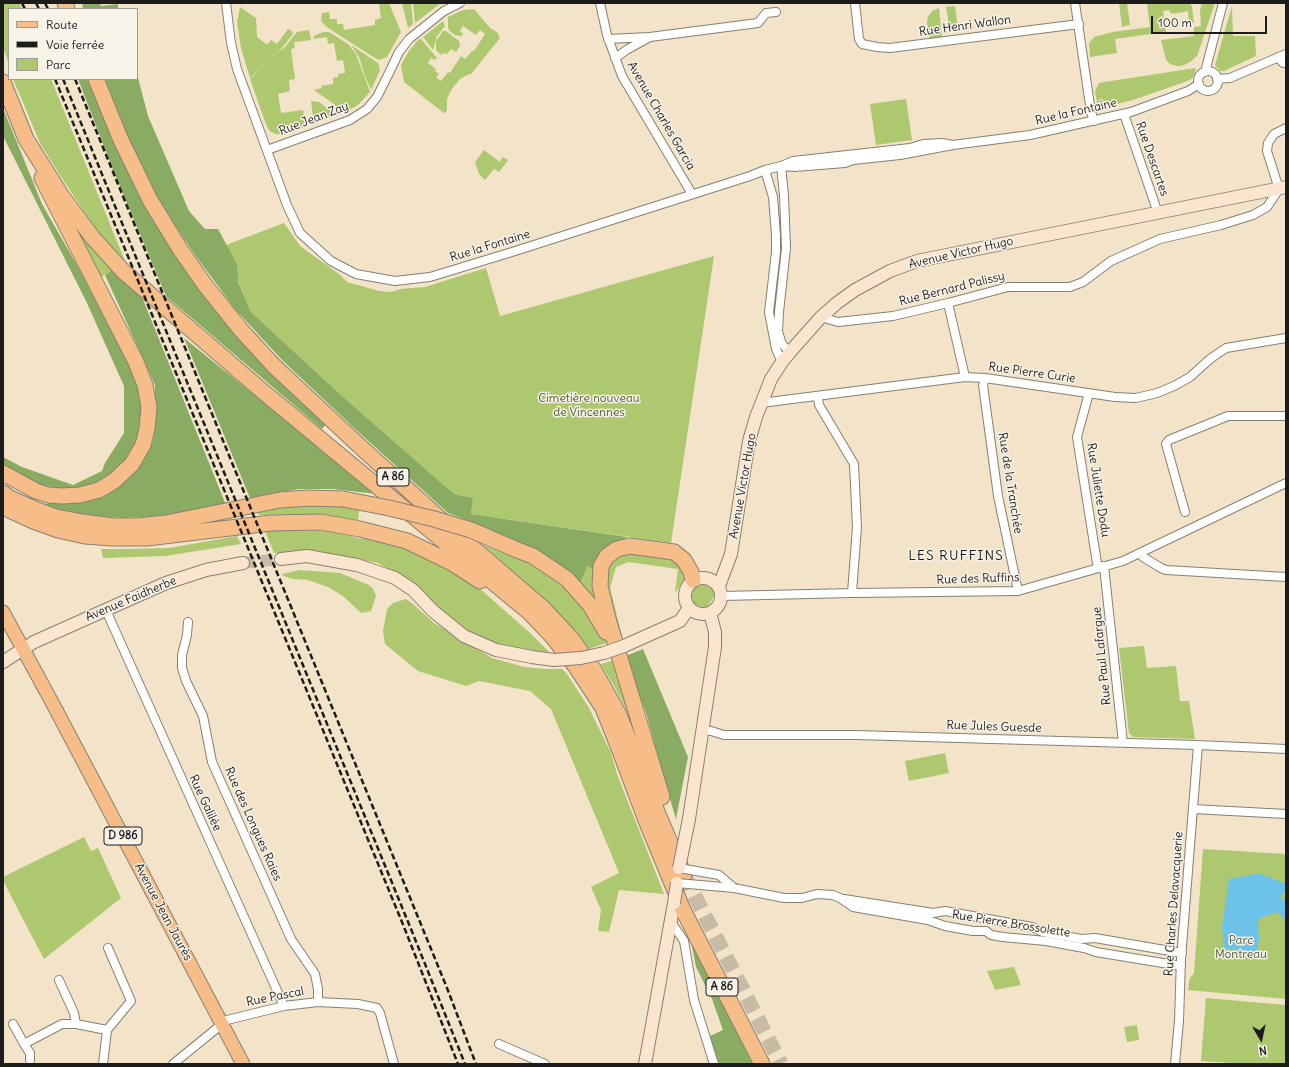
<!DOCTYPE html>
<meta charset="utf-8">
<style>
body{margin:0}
#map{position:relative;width:1289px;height:1067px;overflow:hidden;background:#f2e3c9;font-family:Delius,sans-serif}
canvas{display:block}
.frame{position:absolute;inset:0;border:4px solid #1c1c1c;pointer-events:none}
.legend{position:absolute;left:8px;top:8px;width:130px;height:72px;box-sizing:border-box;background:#f7f3e8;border:1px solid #9f9d96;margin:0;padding:5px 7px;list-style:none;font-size:12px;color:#1c1c1c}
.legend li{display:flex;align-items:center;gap:8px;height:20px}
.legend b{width:20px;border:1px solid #9f9d96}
.north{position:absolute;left:1241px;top:1019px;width:40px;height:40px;-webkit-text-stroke:3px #f7f3e8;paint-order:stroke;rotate:171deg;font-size:11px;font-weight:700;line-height:16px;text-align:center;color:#1c1c1c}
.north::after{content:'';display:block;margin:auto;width:14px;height:18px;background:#1c1c1c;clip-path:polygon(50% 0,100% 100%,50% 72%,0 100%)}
.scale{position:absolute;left:1151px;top:16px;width:116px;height:18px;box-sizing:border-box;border:2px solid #1c1c1c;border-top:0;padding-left:5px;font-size:12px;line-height:14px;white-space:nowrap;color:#1c1c1c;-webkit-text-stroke:3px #f7f3e8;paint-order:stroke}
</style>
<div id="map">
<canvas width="1289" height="1067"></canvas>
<div class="frame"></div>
<ul class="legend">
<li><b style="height:5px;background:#f7bd88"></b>Route</li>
<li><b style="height:5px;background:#1c1c1c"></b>Voie ferrée</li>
<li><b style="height:11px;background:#adc86f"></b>Parc</li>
</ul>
<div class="north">N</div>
<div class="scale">100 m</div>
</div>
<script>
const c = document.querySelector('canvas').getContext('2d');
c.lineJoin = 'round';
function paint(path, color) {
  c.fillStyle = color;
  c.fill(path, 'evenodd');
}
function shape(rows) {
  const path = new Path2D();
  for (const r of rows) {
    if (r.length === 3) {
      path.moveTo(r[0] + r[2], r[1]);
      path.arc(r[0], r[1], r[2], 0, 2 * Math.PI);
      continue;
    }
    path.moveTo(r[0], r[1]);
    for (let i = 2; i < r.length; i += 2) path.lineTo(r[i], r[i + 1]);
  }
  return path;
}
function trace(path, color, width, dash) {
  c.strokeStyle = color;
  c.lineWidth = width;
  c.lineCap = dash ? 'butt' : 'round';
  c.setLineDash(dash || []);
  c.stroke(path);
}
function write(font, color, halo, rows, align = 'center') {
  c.font = font + ' Delius,sans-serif';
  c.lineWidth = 3;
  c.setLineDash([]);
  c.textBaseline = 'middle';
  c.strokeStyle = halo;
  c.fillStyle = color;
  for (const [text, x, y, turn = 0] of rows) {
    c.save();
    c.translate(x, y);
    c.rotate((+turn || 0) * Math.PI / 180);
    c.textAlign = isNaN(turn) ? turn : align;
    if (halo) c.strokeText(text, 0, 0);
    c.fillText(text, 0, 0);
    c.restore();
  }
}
paint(shape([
 [3,3,19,3,22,9,9,9,9,65,3,46],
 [379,3,389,3,401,32,387,57,382,59,379,60,375,58,328,28,321,21,322,13,329,12,330,19,337,19,337,24,343,24,344,30,375,25,375,20,381,18],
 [402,3,411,3,413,24,408,28],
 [413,3,441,3,415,23],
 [1119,3,1127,3,1130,25,1122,27],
 [1147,3,1190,3,1192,7,1194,23,1189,23,1188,11,1173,14,1173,13,1170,13,1169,10,1163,11,1166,32,1115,39,1117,53,1090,57,1089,43,1094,37,1113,32,1150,27],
 [1202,3,1215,3,1197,56,1190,62,1182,66,1177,66,1170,64,1166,60,1161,40,1194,36,1194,27,1201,26,1200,10],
 [955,6,958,30,950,32,946,7],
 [1232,6,1233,36,1255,36,1256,56,1224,71,1220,71,1215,65],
 [240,7,256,18,257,37,266,44,268,44,271,40,277,44,288,29,292,31,293,34,282,48,250,78,241,48,237,22],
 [939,8,942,37,930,39,927,22,928,17,932,11],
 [474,9,490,28,497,32,500,38,471,74,467,75,460,79,451,90,447,99,447,111,444,113,404,82,401,65,409,51,418,40,421,39,437,58,435,60,431,58,428,63,436,69,435,71,439,74,436,77,441,81,448,72,450,73,461,56,465,59,472,51,474,51,485,34,480,30,476,35,463,26,460,31,463,34,461,36,455,35,450,31,448,28,448,17,463,10],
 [443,21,445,26,437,36,433,50,423,37],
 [309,30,311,40,294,42,295,48,291,49,295,79,289,80,290,91,278,94,281,113,303,110,305,127,285,135,276,134,271,132,267,127,250,79,275,54,284,48,297,32],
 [443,31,446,31,459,41,460,46,456,52,451,49,447,54,443,53,441,55,436,50,436,41],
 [324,32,329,32,348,44,356,54,370,92,358,105,345,112,314,90,322,88,321,86,333,84,333,78,338,77,338,74,345,73,343,60,337,61,334,43,328,44,327,37,313,39,314,36,318,34],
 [351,45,378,63,380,70,371,90,365,76,359,57],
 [1196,68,1194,76,1190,80,1182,83,1133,100,1098,109,1095,91,1099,83,1104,82],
 [13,79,51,79,125,261,96,229,61,177,40,143],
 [906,99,912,140,876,145,870,104],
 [311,101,319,102,334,113,334,116,314,124],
 [484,150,500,162,503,157,508,160,499,172,494,169,485,180,479,174,475,162],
 [73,223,113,269,100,278],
 [284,223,300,246,339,274,347,282,379,291,391,292,401,289,425,287,486,268,500,316,714,256,671,543,471,514,473,498,454,494,342,396,251,312,238,281,213,250],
 [287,505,335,506,359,510,358,522,352,520,292,514,259,515,257,510],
 [295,530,332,531,361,539,368,538,393,542,470,580,530,633,549,652,528,651,501,646,475,635,456,623,412,583,378,563,330,554,301,551,274,553,265,531],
 [237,536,241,544,165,556,103,558,101,549,124,549,169,548],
 [483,545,525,561,551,577,574,596,591,618,607,643,588,649,568,623,524,581],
 [629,553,661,557,673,561,679,565,685,578,675,593,678,569,628,562,616,567,610,588,622,636,617,638,606,591,608,561],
 [588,566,594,570,605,621,579,585],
 [300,570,340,573,369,585,373,589,376,596,371,611,361,613,343,596,328,587,308,580,293,579,283,576,282,574],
 [699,584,707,585,711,588,712,587,715,591,715,595,707,607,703,607,695,605,690,599,693,593,693,587],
 [406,599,413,604,434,623,492,658,524,667,545,669,562,669,567,674,589,708,611,753,617,774,664,894,619,890,609,932,598,931,601,910,591,887,619,873,551,709,530,691,479,681,466,686,418,671,385,644,383,631,387,609,393,603],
 [1144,646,1147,668,1176,666,1180,701,1189,701,1195,739,1133,737,1129,733,1119,648],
 [615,660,636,733,629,715,614,686,601,664],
 [945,753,949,773,909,781,905,761],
 [84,837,91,851,98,848,121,898,44,959,14,902,3,880,3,877],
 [1203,849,1286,854,1286,999,1188,990,1190,978,1194,973],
 [1014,967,1021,985,995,990,987,971],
 [1206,998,1286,1005,1286,1064,1246,1064,1201,1061],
 [1137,1025,1139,1040,1127,1042,1124,1027]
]), '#adc86f');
paint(shape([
 [82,3,100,3,101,6,118,4,118,9,83,9],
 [137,74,148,116,189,211,205,229,218,229,237,264,238,282,251,312,342,396,454,494,473,498,471,514,627,537,603,550,598,556,594,570,588,566,579,585,537,551,469,521,448,513,354,428,282,360,235,309,195,255,161,204,129,139,105,79,137,79],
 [78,79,87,79,123,163,163,233,327,423,322,429,166,296,113,170],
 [3,108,42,204,102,309,137,381,142,400,141,429,134,450,125,462,104,480,80,488,67,490,38,484,3,465,3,457,22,467,73,485,102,471,105,463,124,433,124,386,86,301,3,136],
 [113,269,142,297,226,505,161,516,123,518,95,516,63,512,46,505,50,501,72,503,106,495,122,483,141,462,153,442,155,426,155,385,105,275],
 [184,338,377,494,332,489,300,489,268,494,250,498],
 [643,649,688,757,676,819,661,768,647,716,626,656],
 [691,941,756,1064,719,1064,710,1036,723,1030,712,999,696,967]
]), '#8aac62');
paint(shape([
 [1259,873,1286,884,1286,889,1280,898,1286,900,1286,920,1277,912,1260,918,1258,922,1259,939,1257,951,1248,952,1224,948,1222,927,1229,879]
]), '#6dc2ea');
trace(shape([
 [243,563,281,559]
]), '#c7bba6', 12, [12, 6]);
trace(shape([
 [684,875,781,1064]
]), '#c7bba6', 15, [15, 8]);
const street = shape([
 [226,3,231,43,237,69,287,205,300,233,331,261,356,274,395,281,430,277,512,252,750,176,765,170,781,166,793,161,910,148,923,144,942,143,953,145],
 [600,3,607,35,622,76,692,194],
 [855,3,859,39,862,44,877,47,890,48,1079,24],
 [1075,3,1091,112,1094,121],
 [608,39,650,37,758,23,766,13,776,12],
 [1278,57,1283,63,1286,63],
 [615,58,628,49,648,38],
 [1208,81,10],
 [1205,72,1223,3],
 [1217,79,1230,78,1286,54],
 [1124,114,1158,213],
 [267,150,350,120,367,109,377,97,389,73,399,52,409,39,444,11,460,3],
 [781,166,784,195,786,248,779,312,778,332,782,344,790,352],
 [782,166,795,167,845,163,853,160,900,155,953,145,1030,135,1131,112,1188,91,1199,84],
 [765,170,773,197,776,235,776,252,769,312,776,349,782,362],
 [948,303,965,377],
 [821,317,838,322,893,316,948,303,1008,287,1070,287,1083,282,1111,261,1160,239,1221,225,1253,215,1267,207,1279,189,1267,151,1268,143,1274,134,1286,128],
 [985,378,983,385,998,496,1018,591],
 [1089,393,1077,437,1097,563,1100,568],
 [818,397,819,405,854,464,857,527,852,593],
 [761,403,965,377,985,378,1115,397,1136,398,1157,393,1174,386,1190,377,1210,359,1226,348,1286,338],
 [1185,512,1166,444,1169,440,1228,416,1286,416],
 [1140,553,1143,557,1161,568,1166,570,1286,577],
 [1104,566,1123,743],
 [722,596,852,593,1018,591,1123,561,1286,483],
 [107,609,109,617,284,1006],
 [188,622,187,635,182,655,182,668,186,681,203,716,212,762,291,939,315,974,318,989,318,1002],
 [703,730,711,731,724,735,856,735,1198,745,1286,749],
 [1193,809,1286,814],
 [734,888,784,898,802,898,817,894,833,895,840,898,853,907,928,920,945,926,973,931,986,931,991,935,1003,937,1046,941,1084,948,1096,952,1181,966],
 [844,899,933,913,945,911,1032,927,1043,932,1081,939,1095,938,1182,953],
 [671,922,684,941,694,1000,714,1064],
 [59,980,74,1013,76,1024,107,1030],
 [13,1024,24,1044,62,1024,76,1024],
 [24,1044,30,1053,30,1060],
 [499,1044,545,1064],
 [103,1064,107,1030,131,1001,108,948],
 [173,1064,227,1020,284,1006,318,1002,358,1004,377,1008,380,1013,394,1064],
 [1175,1064,1179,1021,1181,959,1198,745]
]);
const secondary = shape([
 [281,559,307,556,357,565,395,578,413,590,433,611,464,636,496,650,532,657],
 [703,596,18],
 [719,586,731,554,749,441,756,417,771,379,782,362,790,352,821,317,837,303,855,290,890,271,917,261,1286,187],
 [624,646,680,621,689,608],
 [3,662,34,642,166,583,206,570,243,563],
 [689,819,715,647,715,632,710,613],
 [645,1064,674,903]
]);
const primary = shape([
 [3,612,54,706,243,1064]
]);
const highway = shape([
 [65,3,67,9],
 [96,79,120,138,150,200,180,249,205,285,242,331,274,366,365,451,465,541,544,609,571,638,594,670,619,715,658,814,684,875],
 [3,82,26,139,61,195,93,238,123,271,260,389,530,613,552,636,576,667,603,708,620,751,647,823,683,910,762,1064],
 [3,473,36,491,48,495,62,496,80,495,99,490,114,481,132,464,143,445,147,429,149,407,145,385,136,362,42,178],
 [3,493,10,498,37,510,56,517,83,522,112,526,137,526,166,523,280,500,309,498,343,499],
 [3,507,33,521,58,530,85,536,112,538,147,538,271,523,321,522,360,529,407,541,452,563,480,581],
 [515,549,533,556,567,579,590,605,606,632],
 [662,797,608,619,600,586,601,566,607,556,617,549,630,546,674,552,684,560,691,572,693,580]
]);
trace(street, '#878072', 10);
trace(secondary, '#878072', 14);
trace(primary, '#878072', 15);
trace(highway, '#878072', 17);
trace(street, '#fff', 8);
trace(secondary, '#fce5cf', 12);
trace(primary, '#f7bd88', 13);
trace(highway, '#f7bd88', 15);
trace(shape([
 [22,3,25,9],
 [36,3,39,9],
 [45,3,48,9],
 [55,79,404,927,458,1064],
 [63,79,413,934,465,1064],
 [75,79,447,988,476,1064]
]), '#1c1c1c', 2.5, [6, 3]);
const streetBridge = shape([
 [679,868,719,875,734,888],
 [677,883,734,888]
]);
const secondaryBridge = shape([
 [532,657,554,660,581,658,604,653,624,646],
 [679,868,689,819],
 [674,903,677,883]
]);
const highwayBridge = shape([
 [343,499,389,508,434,519,471,530,515,549]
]);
trace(streetBridge, '#878072', 10, []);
trace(secondaryBridge, '#878072', 14, []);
trace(highwayBridge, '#878072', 17, []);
trace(streetBridge, '#fff', 8);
trace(secondaryBridge, '#fce5cf', 12);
trace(highwayBridge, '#f7bd88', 15);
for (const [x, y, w] of [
 [393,477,32],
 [123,836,38],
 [722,987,32]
]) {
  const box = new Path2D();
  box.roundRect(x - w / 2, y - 9, w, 18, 3);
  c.fillStyle = '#f7f3e8';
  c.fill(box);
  trace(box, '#1c1c1c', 1);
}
write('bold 11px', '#1c1c1c', null, [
 ["A 86",393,477],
 ["D 986",123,836],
 ["A 86",722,987]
]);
write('12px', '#1c1c1c', '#f7f3e8', [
 ["Rue Henri Wallon",965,26,-8],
 ["Rue la Fontaine",1076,112,-13],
 ["Avenue Charles Garcia",661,116,60],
 ["Rue Jean Zay",314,119,-21],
 ["Rue Descartes",1152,159,71],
 ["Rue la Fontaine",490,246,-17],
 ["Avenue Victor Hugo",961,253,-13],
 ["Rue Bernard Palissy",952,289,-14],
 ["Rue Pierre Curie",1032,373,8],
 ["Rue de la Tranchée",1010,483,81],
 ["Avenue Victor Hugo",743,486,-80],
 ["Rue Juliette Dodu",1098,490,81],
 ["Rue des Ruffins",978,579,-2],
 ["Avenue Faidherbe",131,599,-23],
 ["Rue Paul Lafargue",1102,656,-96],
 ["Rue Jules Guesde",994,727,2],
 ["Rue Galilée",205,803,65],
 ["Rue des Longues Raies",253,824,66],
 ["Rue Charles Delavacquerie",1174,904,-86],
 ["Avenue Jean Jaurès",163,912,62],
 ["Rue Pierre Brossolette",1011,924,9],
 ["Rue Pascal",275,997,-11]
]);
write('12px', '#4f5839', '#f7f3e8', [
 ["Cimetière nouveau",589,399],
 ["de Vincennes",589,413],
 ["Parc",1241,941],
 ["Montreau",1241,955]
]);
c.letterSpacing = '1px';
write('14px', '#1c1c1c', '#f7f3e8', [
 ["LES RUFFINS",956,556]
]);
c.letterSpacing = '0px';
</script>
